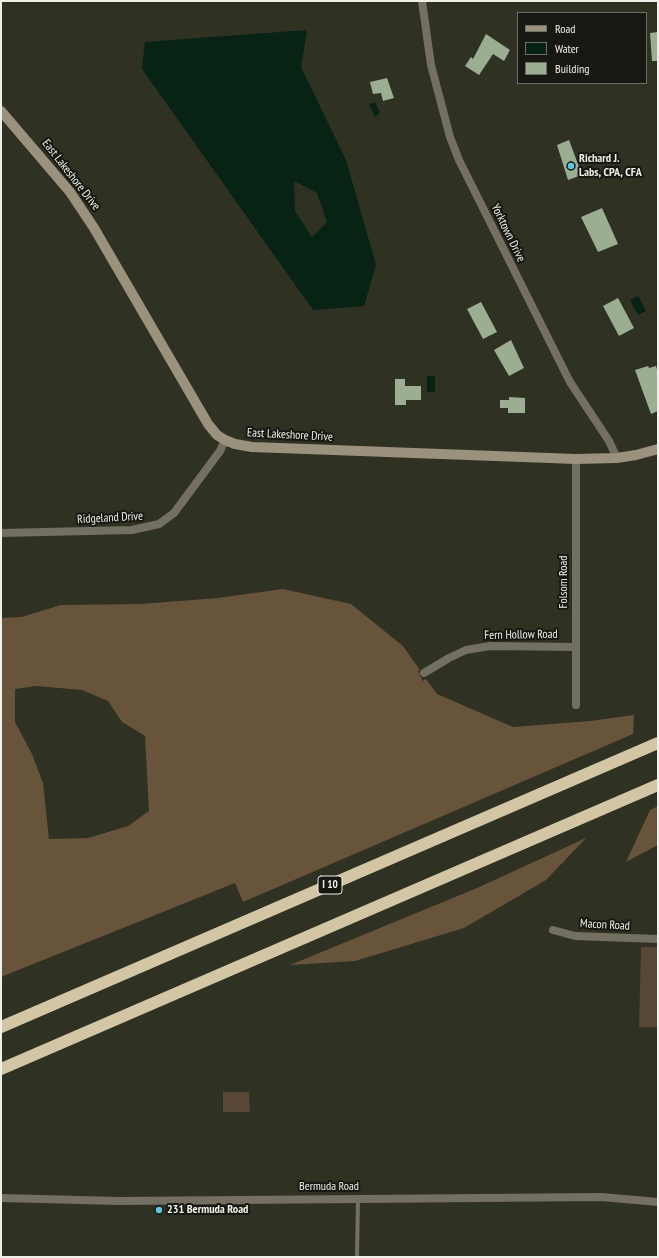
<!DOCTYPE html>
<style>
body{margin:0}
#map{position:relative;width:659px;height:1258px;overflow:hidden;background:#2f3122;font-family:"PT Sans Narrow",sans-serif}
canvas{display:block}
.frame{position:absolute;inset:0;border:2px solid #eff0e7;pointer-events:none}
.legend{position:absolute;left:517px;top:12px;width:130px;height:72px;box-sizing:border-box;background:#171812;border:1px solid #6d6e67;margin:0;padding:5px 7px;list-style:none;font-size:12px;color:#eff0e7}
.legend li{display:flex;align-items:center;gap:8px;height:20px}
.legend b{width:20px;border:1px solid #6d6e67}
</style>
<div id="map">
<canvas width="659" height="1258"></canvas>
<div class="frame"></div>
<ul class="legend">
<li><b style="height:5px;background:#9a927d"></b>Road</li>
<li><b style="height:11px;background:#072314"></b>Water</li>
<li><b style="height:11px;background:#9bae91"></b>Building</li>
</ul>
</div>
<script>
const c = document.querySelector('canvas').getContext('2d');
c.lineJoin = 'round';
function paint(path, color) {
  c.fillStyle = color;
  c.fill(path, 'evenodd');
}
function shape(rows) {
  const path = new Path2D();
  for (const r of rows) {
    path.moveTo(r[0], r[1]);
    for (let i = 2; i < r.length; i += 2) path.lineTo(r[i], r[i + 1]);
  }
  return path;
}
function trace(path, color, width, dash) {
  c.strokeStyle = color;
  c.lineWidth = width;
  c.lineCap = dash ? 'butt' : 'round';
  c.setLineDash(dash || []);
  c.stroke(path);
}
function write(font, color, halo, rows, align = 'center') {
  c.font = font + ' "PT Sans Narrow",sans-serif';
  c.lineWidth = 4;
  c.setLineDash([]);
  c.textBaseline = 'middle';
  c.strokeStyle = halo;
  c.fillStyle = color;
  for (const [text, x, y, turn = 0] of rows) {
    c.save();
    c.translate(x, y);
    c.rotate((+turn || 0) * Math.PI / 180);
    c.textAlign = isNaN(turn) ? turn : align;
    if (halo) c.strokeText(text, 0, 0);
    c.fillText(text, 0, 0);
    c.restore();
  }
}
paint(shape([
 [641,947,658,947,658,1027,639,1027],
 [223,1092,249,1092,250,1112,223,1112]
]), '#584734');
paint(shape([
 [283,589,351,604,403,646,420,670,418,671,423,681,426,679,437,694,513,727,590,721,634,715,633,734,243,902,235,883,1,977,1,618,21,617,61,605,141,604,218,598],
 [36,686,82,690,108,701,122,722,145,736,149,811,128,826,88,838,49,839,43,783,32,754,15,722,15,689],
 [658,806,658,845,626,862,650,810],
 [586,838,546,880,464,928,355,961,290,965,477,888]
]), '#68533b');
paint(shape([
 [307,30,301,67,346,160,376,265,364,306,313,310,142,69,145,42],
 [294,181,317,193,327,222,312,237,295,211],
 [375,102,380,113,375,117,369,104],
 [638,296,646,311,638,315,630,300],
 [427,376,435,376,435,392,427,392]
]), '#072314');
paint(shape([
 [658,32,658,61,652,61,650,33],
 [486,34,510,50,504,61,493,54,479,75,465,66,471,57,473,59],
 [387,78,394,98,383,101,381,93,373,94,370,82],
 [569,140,582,175,568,180,557,145],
 [602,208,618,244,598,252,581,217],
 [618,298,634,328,619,336,603,306],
 [481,302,497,332,483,339,467,309],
 [511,340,524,368,509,376,494,350],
 [648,366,649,368,656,366,658,373,658,411,651,414,635,370],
 [395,379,405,379,405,386,421,386,421,400,406,400,406,405,395,405],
 [509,397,525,398,525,413,508,413,508,408,500,408,500,400,509,400]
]), '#9bae91');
trace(shape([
 [357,1257,358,1199]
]), '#736f62', 4);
trace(shape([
 [422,1,431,65,450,137,459,160,570,382,609,441,617,458],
 [576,459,576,705],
 [1,533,132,530,159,524,174,513,220,451,225,440],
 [424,673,449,658,466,650,490,646,576,647],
 [553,930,575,936,658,939],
 [1,1198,119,1201,601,1197,658,1202]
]), '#736f62', 8);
trace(shape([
 [1,111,70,192,94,228,208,424,217,435,225,440,235,444,252,447,576,459,617,458,636,455,658,449]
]), '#9a927d', 10);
trace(shape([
 [1,1027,658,743],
 [1,1069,658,785]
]), '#d2c6a5', 12);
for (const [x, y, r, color] of [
 [571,166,4,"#5cc7e7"],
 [159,1210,4,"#5cc7e7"]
]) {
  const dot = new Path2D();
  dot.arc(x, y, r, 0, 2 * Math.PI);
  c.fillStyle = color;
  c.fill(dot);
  trace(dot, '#171812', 1.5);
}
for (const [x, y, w] of [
 [330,885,24]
]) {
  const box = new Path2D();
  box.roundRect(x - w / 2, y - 9, w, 18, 3);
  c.fillStyle = '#171812';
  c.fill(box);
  trace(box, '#eff0e7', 1);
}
write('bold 11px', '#eff0e7', null, [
 ["I 10",330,885]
]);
write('bold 12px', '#eff0e7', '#171812', [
 ["Richard J.",579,159],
 ["Labs, CPA, CFA",579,173],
 ["231 Bermuda Road",167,1210]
], 'left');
write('12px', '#eff0e7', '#171812', [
 ["East Lakeshore Drive",71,175,52],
 ["Yorktown Drive",508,233,64],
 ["East Lakeshore Drive",290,435,3],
 ["Ridgeland Drive",110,518,-3],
 ["Folsom Road",564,582,-90],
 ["Fern Hollow Road",521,635,-1],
 ["Macon Road",605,925,3],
 ["Bermuda Road",329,1187]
]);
</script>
